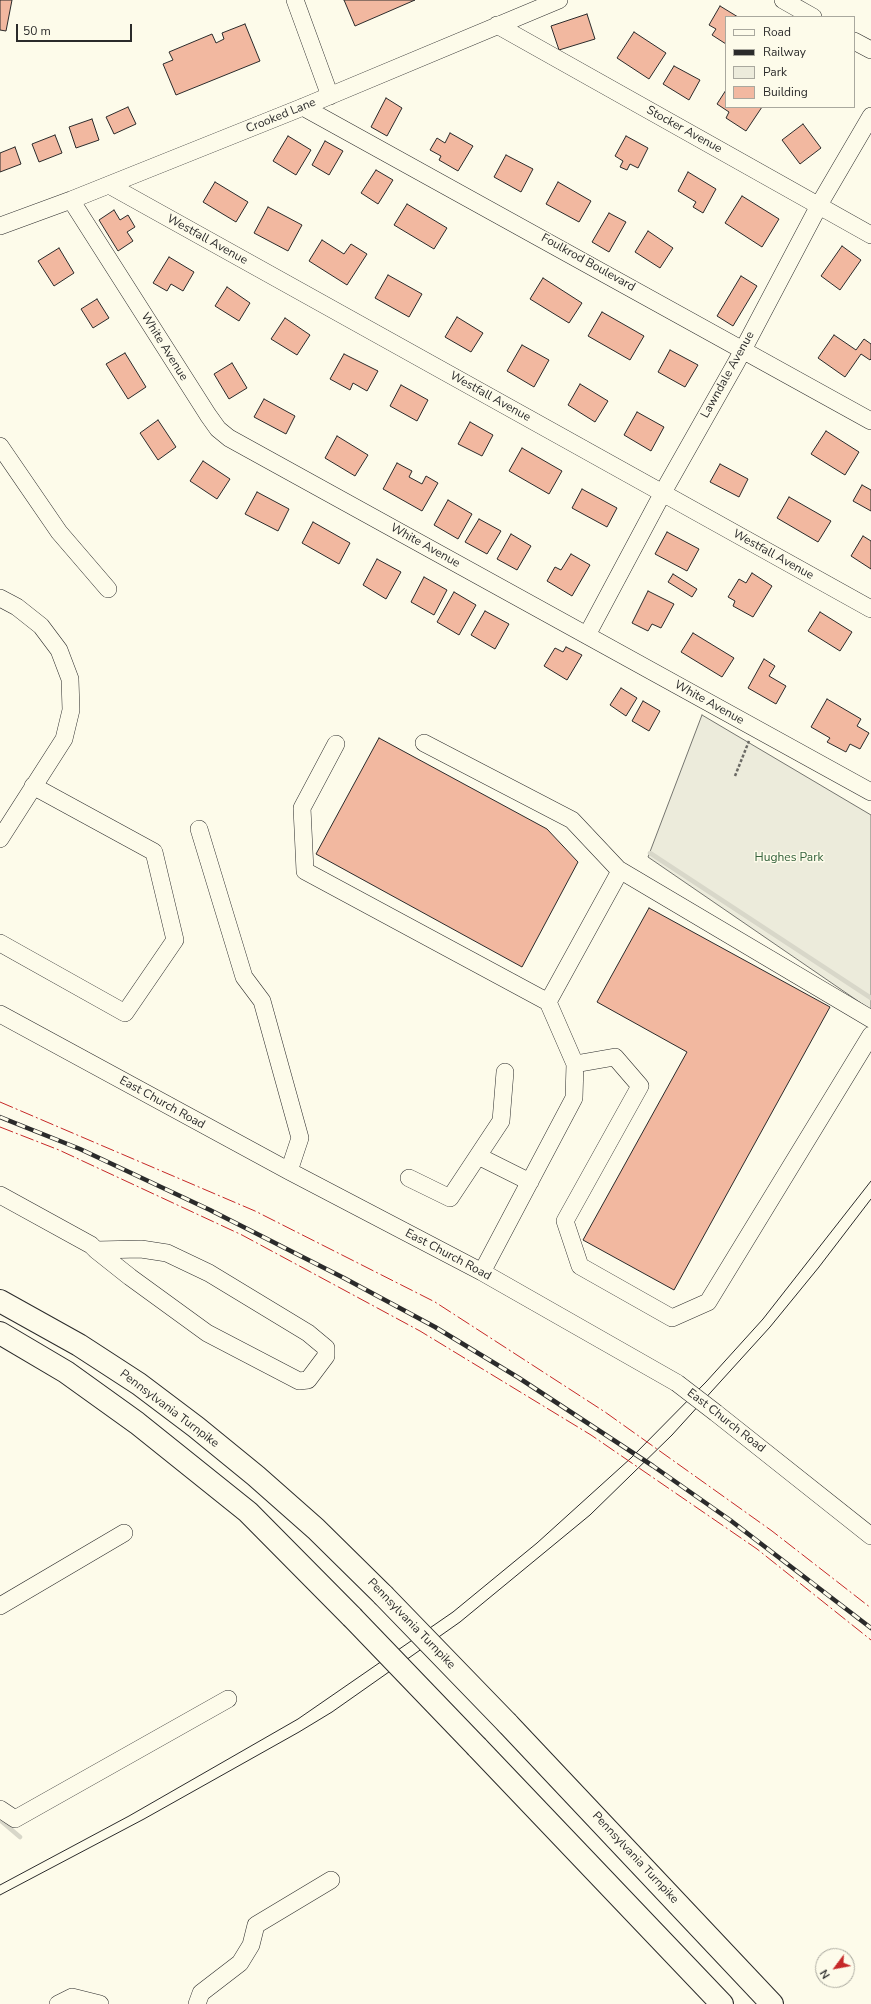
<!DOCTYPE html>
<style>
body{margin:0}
#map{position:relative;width:871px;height:2004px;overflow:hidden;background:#fdfbea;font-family:"Nunito Sans",sans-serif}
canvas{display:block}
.legend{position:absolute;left:725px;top:16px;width:130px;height:92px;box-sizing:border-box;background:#fdfbea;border:1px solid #a9a89e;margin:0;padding:5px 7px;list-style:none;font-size:12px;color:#2b2b2b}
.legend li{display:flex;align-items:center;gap:8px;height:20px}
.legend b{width:20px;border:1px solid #a9a89e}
.north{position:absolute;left:815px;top:1948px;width:40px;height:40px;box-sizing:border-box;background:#fdfbea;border:1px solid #a9a89e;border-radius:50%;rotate:238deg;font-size:11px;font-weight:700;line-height:16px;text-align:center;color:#2b2b2b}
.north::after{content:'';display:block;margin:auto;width:14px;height:18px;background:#c62828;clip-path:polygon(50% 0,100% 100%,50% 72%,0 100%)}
.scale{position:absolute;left:16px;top:24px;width:116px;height:18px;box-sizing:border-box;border:2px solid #2b2b2b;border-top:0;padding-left:5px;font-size:12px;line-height:14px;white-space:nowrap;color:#2b2b2b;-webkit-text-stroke:3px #fdfbea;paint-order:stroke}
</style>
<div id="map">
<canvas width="871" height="2004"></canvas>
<ul class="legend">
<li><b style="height:5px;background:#fdfbea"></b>Road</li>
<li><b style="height:5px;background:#2b2b2b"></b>Railway</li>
<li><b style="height:11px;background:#ecebdb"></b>Park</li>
<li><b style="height:11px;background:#f2b8a0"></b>Building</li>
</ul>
<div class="north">N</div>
<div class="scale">50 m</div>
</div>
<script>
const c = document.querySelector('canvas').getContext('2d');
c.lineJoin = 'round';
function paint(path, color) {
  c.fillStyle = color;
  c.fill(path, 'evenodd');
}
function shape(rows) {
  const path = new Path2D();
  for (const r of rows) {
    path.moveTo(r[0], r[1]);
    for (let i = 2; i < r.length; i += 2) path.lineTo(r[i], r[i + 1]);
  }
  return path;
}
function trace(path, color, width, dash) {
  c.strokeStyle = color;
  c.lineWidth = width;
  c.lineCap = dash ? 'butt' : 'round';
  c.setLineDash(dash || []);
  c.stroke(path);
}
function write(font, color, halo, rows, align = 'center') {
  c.font = font + ' "Nunito Sans",sans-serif';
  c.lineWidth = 3;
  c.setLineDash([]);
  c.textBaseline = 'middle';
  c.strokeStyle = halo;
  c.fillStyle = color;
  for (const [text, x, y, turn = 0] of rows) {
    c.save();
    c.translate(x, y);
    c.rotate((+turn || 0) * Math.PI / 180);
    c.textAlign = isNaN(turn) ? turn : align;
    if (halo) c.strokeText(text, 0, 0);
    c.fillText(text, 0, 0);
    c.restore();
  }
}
const green = shape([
 [702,715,871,815,871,1010,648,857,702,715]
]);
paint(green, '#ecebdb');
trace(green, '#74746e', 1);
trace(shape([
 [650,853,871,998],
 [0,1820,20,1837]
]), '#d8d7c9', 4.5);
const building = shape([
 [0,0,12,0,6,31,0,30,0,0],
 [344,0,415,0,355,26,344,0],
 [720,6,738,17,726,17,726,44,712,35,716,29,709,25,720,6],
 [587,14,595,39,559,50,551,26,587,14],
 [245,24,260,61,176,95,163,64,173,60,169,52,212,34,216,43,224,39,222,33,245,24],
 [634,32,666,53,649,79,617,58,634,32],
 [674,66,700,80,689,100,663,84,674,66],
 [726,90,726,107,762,107,746,131,726,118,729,112,717,104,726,90],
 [386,98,402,108,387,136,371,127,386,98],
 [128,107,136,124,114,134,106,117,128,107],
 [92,119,99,140,76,148,69,127,92,119],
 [803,124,821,148,800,164,782,140,803,124],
 [450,133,473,146,458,171,439,160,441,156,430,150,437,138,445,143,450,133],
 [55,135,62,153,39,162,32,144,55,135],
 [288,136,311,150,296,175,273,161,288,136],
 [626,136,648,148,638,168,630,164,627,170,620,167,623,161,615,156,626,136],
 [325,141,343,151,329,175,312,165,325,141],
 [15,147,21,164,0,172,0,153,15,147],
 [506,155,533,169,521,192,494,177,506,155],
 [376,170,393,180,378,204,361,193,376,170],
 [688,172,716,189,703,213,693,207,696,202,678,191,688,172],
 [215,182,248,202,236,222,203,202,215,182],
 [558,182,591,201,579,222,546,204,558,182],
 [742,196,779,219,762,247,725,223,742,196],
 [407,204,447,228,434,249,394,225,407,204],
 [268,207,302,225,288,251,254,233,268,207],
 [114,210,120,220,128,215,135,227,127,232,133,241,118,251,99,220,114,210],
 [609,213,626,222,609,252,592,242,609,213],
 [648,231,673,248,660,268,635,252,648,231],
 [322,240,344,254,351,244,367,254,347,285,309,261,322,240],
 [842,246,861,260,840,290,821,276,842,246],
 [59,248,74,273,54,286,38,261,59,248],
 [169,257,194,272,183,291,171,284,167,291,153,283,169,257],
 [388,275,422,294,409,317,375,298,388,275],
 [741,276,757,286,733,326,717,316,741,276],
 [543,278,582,303,569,323,530,299,543,278],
 [227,287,250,303,239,321,215,306,227,287],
 [97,299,109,318,93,328,81,309,97,299],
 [602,312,644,336,630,360,588,336,602,312],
 [457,317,483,333,471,352,445,337,457,317],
 [285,318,310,335,297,355,271,339,285,318],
 [834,335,856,350,864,339,871,344,871,359,870,360,861,354,845,377,818,358,834,335],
 [522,345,549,360,534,387,507,371,522,345],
 [670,350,698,365,685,387,658,372,670,350],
 [125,353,146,387,128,399,106,364,125,353],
 [344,354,378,371,367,391,353,383,350,390,330,379,344,354],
 [232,363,247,388,229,399,214,374,232,363],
 [580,384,608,401,595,422,568,405,580,384],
 [401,385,428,400,417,421,390,406,401,385],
 [264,399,295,416,286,434,254,417,264,399],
 [637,412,664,427,651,451,624,435,637,412],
 [158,420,176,447,158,460,140,433,158,420],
 [470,422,493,435,482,456,458,444,470,422],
 [826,431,859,452,845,475,811,454,826,431],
 [337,436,368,455,355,476,325,458,337,436],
 [522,448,562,471,549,494,509,471,522,448],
 [203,461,230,479,217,499,190,481,203,461],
 [397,463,412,471,409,477,422,484,426,476,438,483,422,511,383,489,397,463],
 [720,464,748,479,739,497,710,482,720,464],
 [862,485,871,490,871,511,853,501,862,485],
 [582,489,617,508,607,527,572,508,582,489],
 [257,492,289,509,278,531,245,514,257,492],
 [789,497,831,521,818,542,777,518,789,497],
 [448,500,472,514,458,539,434,525,448,500],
 [479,519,501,531,487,554,465,542,479,519],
 [313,522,350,543,339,564,302,543,313,522],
 [667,532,699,549,687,571,655,554,667,532],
 [511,534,531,546,517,570,497,559,511,534],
 [863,536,871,541,871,569,851,556,863,536],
 [571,554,590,565,572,596,547,581,555,567,561,570,571,554],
 [377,559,401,572,386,599,363,585,377,559],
 [752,573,772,586,753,617,733,606,735,601,728,597,739,579,746,583,752,573],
 [673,574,697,589,692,597,668,582,673,574],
 [424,577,447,590,434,615,411,602,424,577],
 [648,591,674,604,661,628,652,624,648,631,632,623,648,591],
 [454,592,476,605,459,635,437,622,454,592],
 [485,611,509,624,495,649,471,635,485,611],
 [820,612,852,632,840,651,808,631,820,612],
 [693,633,734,658,722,677,681,652,693,633],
 [566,647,582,655,567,680,544,666,555,648,563,652,566,647],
 [764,659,775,666,769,676,786,686,776,704,748,688,764,659],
 [621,688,637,698,626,716,610,705,621,688],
 [827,699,861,719,857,726,869,733,860,749,850,744,846,752,827,742,830,738,811,727,827,699],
 [643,701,660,711,649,731,632,721,643,701],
 [379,738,547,829,578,862,522,967,316,854,379,738],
 [649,908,830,1007,674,1290,583,1240,687,1052,597,1002,649,908]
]);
paint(building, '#f2b8a0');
trace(building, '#2b2b2b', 1);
const minor = shape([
 [295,0,330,96],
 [783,0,813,17],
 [497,25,871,235],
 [854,41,871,50],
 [303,107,871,421],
 [109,185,871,609],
 [71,200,208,415,218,429,229,438,871,792],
 [0,226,71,200,303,107,559,0],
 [0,446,59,532,108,589],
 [0,598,17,607,41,626,59,650,70,679,71,710,64,739,0,839],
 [587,635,667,485,736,363,823,198,871,116],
 [336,744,302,808,305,871,548,1002,620,871,572,820,424,743],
 [199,829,244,977,262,1001,300,1138,289,1171],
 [618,869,871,1019],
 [0,943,125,1013,175,940,154,852,33,786],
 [0,1014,289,1171,482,1272,677,1383],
 [575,1064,615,1057,640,1086,565,1221,580,1266,672,1318,708,1302,871,1035],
 [478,1156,530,1182],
 [409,1178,450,1198,501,1121,505,1072],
 [0,1195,91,1245,96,1250,130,1277,207,1333,299,1381,308,1380,326,1356,326,1348,308,1333,209,1273,167,1253,141,1249,96,1250],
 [482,1272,574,1098,575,1064,548,1002],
 [716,1413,871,1536],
 [0,1606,124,1533],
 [0,1809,15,1819,228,1699],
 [58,2004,72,1997,100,2004],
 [197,2004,201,1993,240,1963,251,1945,256,1925,331,1880]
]);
const highway = shape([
 [0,1301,79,1345,139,1384,196,1427,256,1476,316,1529,383,1595],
 [0,1333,66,1372,137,1423,248,1512,352,1617],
 [507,1723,772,2004],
 [477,1747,722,2004]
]);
trace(minor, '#2b2b2b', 18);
trace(highway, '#2b2b2b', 24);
trace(shape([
 [735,776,749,741]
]), '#6a6964', 2.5, [3, 2]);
trace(minor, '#fdfbea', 17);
trace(highway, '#fdfbea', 22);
trace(shape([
 [0,1885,129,1816,298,1719,453,1612,537,1543,631,1458,706,1382,763,1319,871,1181],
 [0,1895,144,1819,299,1732,332,1712,460,1622,590,1515,672,1435,770,1327,819,1267,871,1199]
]), '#2b2b2b', 1);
const rail = shape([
 [0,1117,80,1149,210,1210,344,1278,435,1327,519,1378,653,1466,730,1520,871,1628]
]);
trace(rail, '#2b2b2b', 4.5);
trace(rail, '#fdfbea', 3, [9]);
const minorBridge = shape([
 [677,1383,716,1413]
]);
const highwayBridge = shape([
 [383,1595,507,1723],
 [352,1617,477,1747]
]);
trace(minorBridge, '#2b2b2b', 18, []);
trace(highwayBridge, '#2b2b2b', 24, []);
trace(minorBridge, '#fdfbea', 17);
trace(highwayBridge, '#fdfbea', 22);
trace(shape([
 [0,1102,255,1211,435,1302,605,1412,772,1531,871,1608],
 [0,1127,59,1150,242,1235,420,1331,591,1435,757,1549,871,1640]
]), '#c62828', 1, [14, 3, 2, 3]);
write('12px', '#2b2b2b', '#fdfbea', [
 ["Crooked Lane",281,116,-22],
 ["Stocker Avenue",684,130,29],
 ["Westfall Avenue",207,240,29],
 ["Foulkrod Boulevard",588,263,29],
 ["White Avenue",164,347,58],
 ["Lawndale Avenue",728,375,-61],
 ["Westfall Avenue",490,397,29],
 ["White Avenue",425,546,29],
 ["Westfall Avenue",773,555,29],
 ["White Avenue",709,703,29],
 ["East Church Road",162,1103,29],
 ["East Church Road",448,1255,28],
 ["Pennsylvania Turnpike",169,1409,37],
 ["East Church Road",726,1421,38],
 ["Pennsylvania Turnpike",411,1624,46],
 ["Pennsylvania Turnpike",635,1858,47]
]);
write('12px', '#34623c', '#fdfbea', [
 ["Hughes Park",789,858]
]);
</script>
